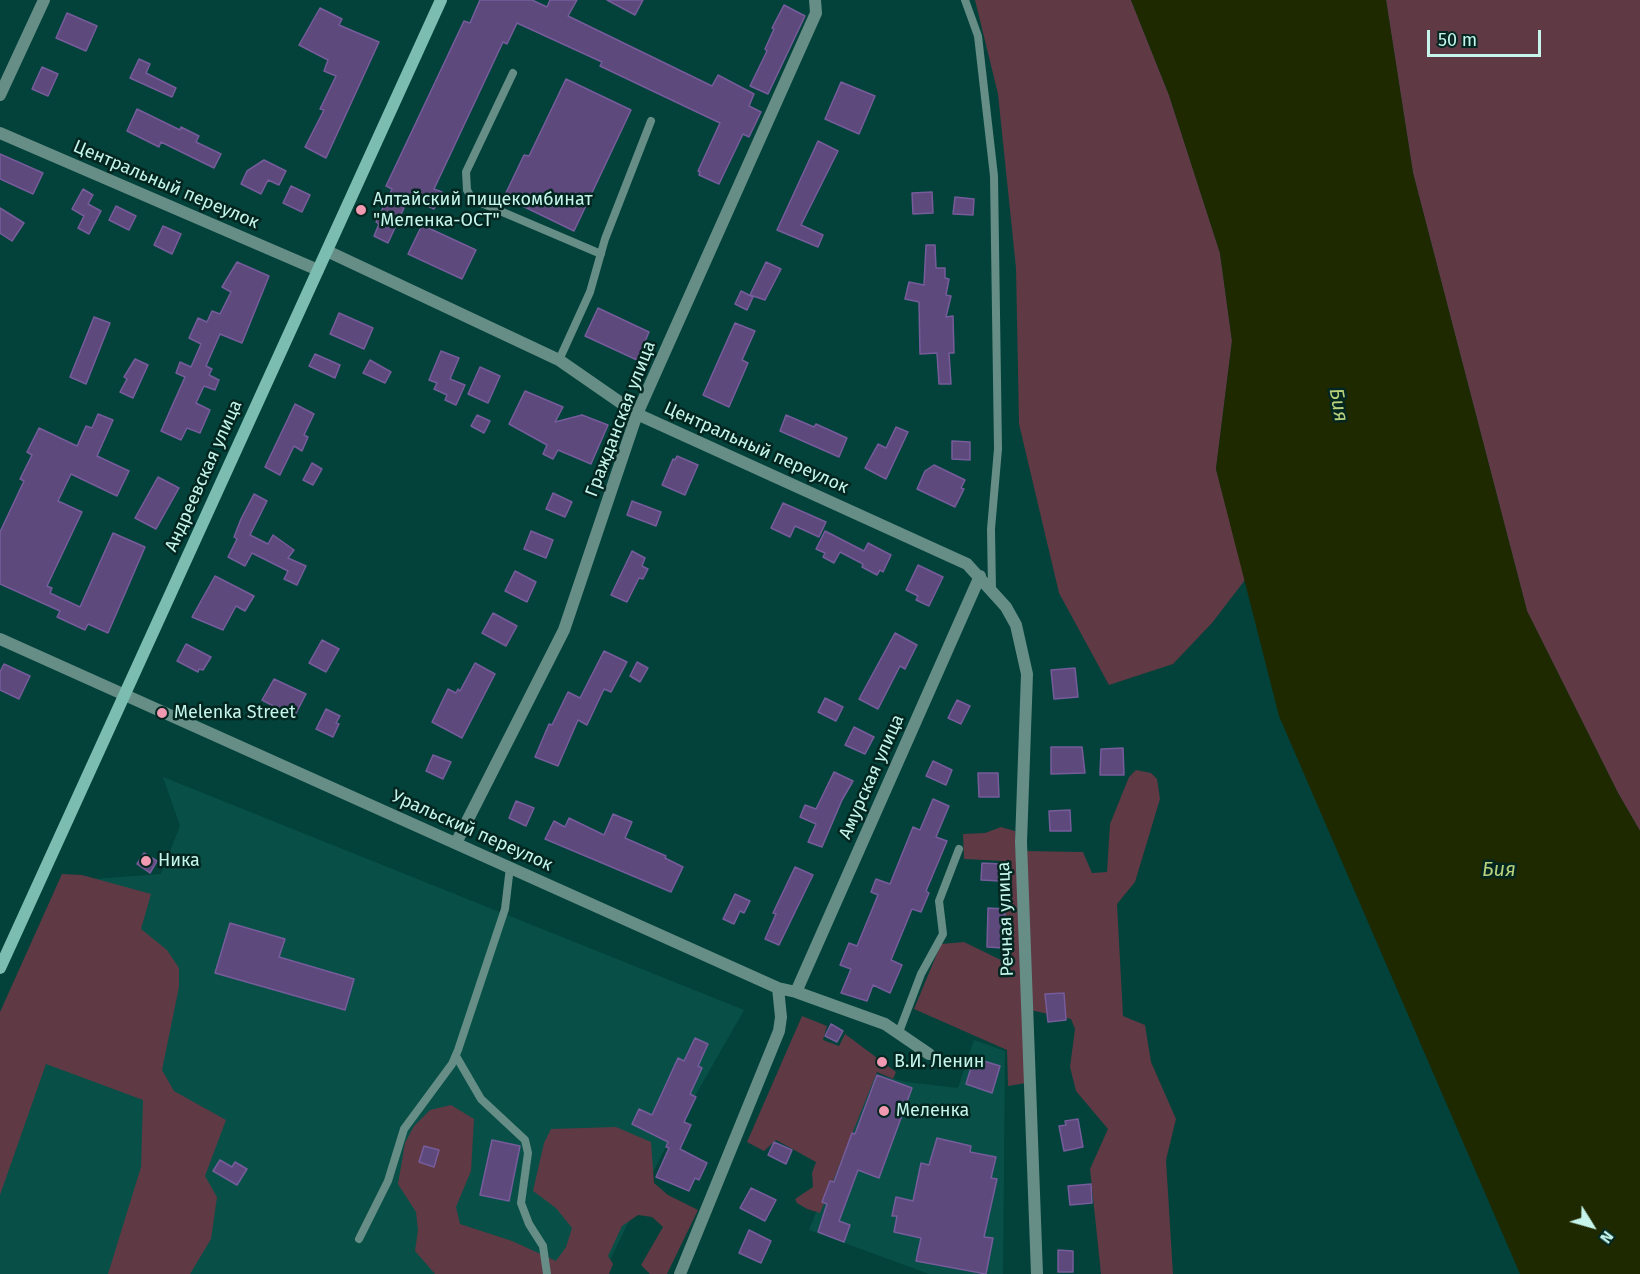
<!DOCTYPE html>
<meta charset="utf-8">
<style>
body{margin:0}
#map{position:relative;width:1640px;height:1274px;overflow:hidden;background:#02423a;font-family:"Fira Sans",sans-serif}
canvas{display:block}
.north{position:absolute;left:1562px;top:1196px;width:60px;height:60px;-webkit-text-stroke:4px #032621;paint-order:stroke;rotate:127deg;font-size:16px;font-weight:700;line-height:24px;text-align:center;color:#c5f5eb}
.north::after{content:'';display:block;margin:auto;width:21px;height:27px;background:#c5f5eb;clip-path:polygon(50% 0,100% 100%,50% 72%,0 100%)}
.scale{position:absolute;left:1427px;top:30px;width:114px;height:27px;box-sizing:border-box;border:3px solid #c5f5eb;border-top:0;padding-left:8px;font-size:18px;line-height:21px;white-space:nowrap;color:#c5f5eb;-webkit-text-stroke:4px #032621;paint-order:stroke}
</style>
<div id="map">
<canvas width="1640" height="1274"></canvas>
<div class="north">N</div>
<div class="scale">50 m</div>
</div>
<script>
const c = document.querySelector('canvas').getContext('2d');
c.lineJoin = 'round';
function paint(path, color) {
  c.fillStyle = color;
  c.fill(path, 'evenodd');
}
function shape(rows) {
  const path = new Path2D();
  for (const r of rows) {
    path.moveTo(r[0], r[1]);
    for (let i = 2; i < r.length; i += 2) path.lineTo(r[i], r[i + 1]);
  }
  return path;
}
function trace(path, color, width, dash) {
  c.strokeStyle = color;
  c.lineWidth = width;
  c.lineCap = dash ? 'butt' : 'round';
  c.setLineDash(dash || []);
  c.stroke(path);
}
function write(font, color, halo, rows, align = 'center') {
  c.font = font + ' "Fira Sans",sans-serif';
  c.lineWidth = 5;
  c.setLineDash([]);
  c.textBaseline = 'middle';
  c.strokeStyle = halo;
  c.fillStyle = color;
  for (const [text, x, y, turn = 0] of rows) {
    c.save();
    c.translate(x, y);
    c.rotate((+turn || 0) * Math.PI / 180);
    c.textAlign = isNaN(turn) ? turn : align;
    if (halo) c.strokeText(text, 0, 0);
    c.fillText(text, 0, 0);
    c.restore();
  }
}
paint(shape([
 [163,777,744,1010,662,1154,603,1274,0,1274,0,1058,80,880,161,874,180,826],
 [974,1040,1005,1051,1003,1274,929,1274,809,1230,871,1073,906,1082,958,1088]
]), '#085047');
paint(shape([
 [975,0,1131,0,1169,95,1220,253,1232,341,1216,469,1245,580,1212,623,1173,664,1109,685,1059,593,1019,424,1016,268,998,94],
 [1386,0,1640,0,1640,831,1618,793,1527,611,1413,173],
 [1136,770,1151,773,1157,779,1160,799,1135,882,1117,904,1123,1016,1145,1025,1151,1062,1176,1119,1166,1160,1173,1274,1101,1274,1090,1169,1108,1129,1076,1091,1070,1067,1075,1029,1071,1019,1030,1010,1025,851,1083,852,1092,873,1107,872,1110,824,1129,777],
 [1001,827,1015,831,1026,1083,1008,1086,1007,1050,914,1009,941,944,964,942,1003,961,1006,901,1004,861,964,859,963,834,985,833],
 [62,874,82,875,151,894,141,929,167,950,179,968,179,987,162,1070,174,1091,226,1120,205,1176,217,1197,211,1239,190,1274,108,1274,141,1167,143,1100,46,1064,0,1195,0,1012],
 [802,1016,827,1026,823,1040,839,1046,845,1034,896,1072,893,1079,877,1072,820,1213,807,1209,797,1203,795,1199,813,1187,812,1173,816,1162,776,1140,764,1151,747,1142],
 [451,1105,474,1119,471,1171,456,1207,460,1224,512,1241,556,1261,566,1247,572,1228,556,1208,533,1191,544,1143,551,1129,616,1127,651,1142,654,1183,668,1195,698,1210,667,1274,650,1274,641,1265,663,1227,652,1217,638,1215,622,1226,608,1256,613,1264,609,1274,435,1274,415,1251,418,1230,416,1212,398,1184,405,1143,414,1126,430,1110]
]), '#5f3944');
paint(shape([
 [1131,0,1386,0,1413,173,1527,611,1618,793,1640,831,1640,1274,1520,1274,1279,716,1216,469,1232,341,1220,253,1169,95]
]), '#1f2900');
const building = shape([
 [480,0,532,0,547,7,550,0,577,0,568,16,712,86,718,75,754,94,749,106,761,112,749,137,743,134,719,184,699,175,700,172,698,171,720,123,600,66,602,62,517,23,507,44,503,42,434,189,442,192,434,209,409,197,388,243,374,236,379,224,376,222,392,189,386,186,464,21,470,23,480,0],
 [607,0,643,0,635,15,607,0],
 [784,5,805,16,768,94,750,86,767,51,765,49,774,29,772,28,784,5],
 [320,8,342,19,339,25,379,42,326,158,305,147,324,110,320,109,336,76,324,71,328,60,299,45,320,8],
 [67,13,97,26,86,51,56,38,67,13],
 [139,59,150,64,146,73,176,88,172,97,130,78,139,59],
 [42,67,58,74,48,96,32,89,42,67],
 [566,79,631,110,574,231,504,197,524,155,529,156,566,79],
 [841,82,875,96,859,134,825,119,841,82],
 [137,109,180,130,181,127,199,136,196,142,221,154,214,168,161,142,159,147,127,131,137,109],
 [818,141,838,151,801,225,823,235,818,247,777,230,818,141],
 [0,154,43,173,33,194,0,179,0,154],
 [264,160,286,171,279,185,268,180,261,194,241,184,247,171,264,160],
 [291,186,310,195,302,212,283,203,291,186],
 [83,189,93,195,88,204,101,211,89,234,78,228,84,216,72,209,83,189],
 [932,192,933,213,913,214,912,193,932,192],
 [955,197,974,199,973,215,953,214,955,197],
 [116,206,136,216,129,230,109,220,116,206],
 [0,208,24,223,12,241,0,233,0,208],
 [422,225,476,250,462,279,408,254,422,225],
 [163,226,181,234,172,254,154,245,163,226],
 [926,245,935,245,936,268,945,268,945,278,949,279,946,295,951,296,946,317,953,316,954,353,949,353,951,384,939,384,937,353,920,354,919,302,905,299,909,282,924,285,926,245],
 [237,262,269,276,242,343,220,334,206,366,212,369,209,375,219,380,215,390,204,386,196,403,210,410,200,433,187,428,181,440,161,431,185,377,176,373,180,362,191,367,201,344,189,338,198,318,207,322,212,311,220,314,231,292,222,287,237,262],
 [766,262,781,269,765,300,750,295,766,262],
 [741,291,753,297,747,310,735,304,741,291],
 [598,308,649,332,637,360,585,336,598,308],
 [339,313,373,328,364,349,330,334,339,313],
 [94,317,110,323,86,384,70,377,94,317],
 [735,323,755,331,742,360,748,363,729,407,703,395,735,323],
 [441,351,459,358,450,379,465,385,456,405,445,400,447,395,434,389,437,383,429,380,441,351],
 [315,354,340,365,335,378,309,366,315,354],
 [135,359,148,365,133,398,120,392,127,379,124,377,135,359],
 [370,360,391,372,385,383,363,373,370,360],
 [480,367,500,376,488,403,468,394,480,367],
 [525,391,563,407,555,422,582,415,608,425,591,464,558,450,553,459,543,454,547,445,509,424,525,391],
 [295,404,314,414,304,435,308,437,302,451,294,446,280,475,265,467,295,404],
 [98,414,113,420,97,456,129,471,117,496,71,474,58,501,82,512,47,586,52,588,50,593,80,607,113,533,145,547,108,633,88,624,85,630,57,617,60,611,0,584,0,532,24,481,20,479,32,455,27,452,39,428,77,446,86,426,92,428,98,414],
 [477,415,490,421,484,433,471,426,477,415],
 [786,415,814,427,816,424,847,438,839,457,780,431,786,415],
 [896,427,908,432,886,479,865,468,878,444,886,448,896,427],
 [952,441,970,442,970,460,952,459,952,441],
 [677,456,698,465,685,495,662,485,673,459,675,460,677,456],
 [312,463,322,469,313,485,303,480,312,463],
 [934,465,965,480,961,488,964,489,955,507,917,489,925,471,934,465],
 [158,477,179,488,156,529,135,518,158,477],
 [553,493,572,502,565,517,546,509,553,493],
 [254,494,267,501,250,535,268,544,273,535,294,550,288,558,306,566,297,585,284,579,288,571,252,553,245,566,228,557,237,539,234,537,241,519,254,494],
 [632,501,661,512,656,526,627,515,632,501],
 [783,503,826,522,819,537,795,526,790,537,771,528,783,503],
 [531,531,553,540,546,558,524,549,531,531],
 [825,531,864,551,868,543,891,555,883,572,880,570,877,575,862,567,863,564,840,552,834,563,823,557,825,553,816,549,825,531],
 [632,551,645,558,642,566,648,569,643,579,639,578,627,602,611,595,632,551],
 [918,565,943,577,929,606,916,600,918,596,906,590,918,565],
 [515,571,536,582,527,602,505,591,515,571],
 [215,576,254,596,245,611,236,606,223,630,192,617,215,576],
 [493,613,517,626,506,646,482,633,493,613],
 [895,633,917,645,905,669,900,666,878,709,859,699,895,633],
 [322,640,339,649,326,672,309,663,322,640],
 [186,644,211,657,203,670,199,669,198,672,177,661,186,644],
 [604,651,627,662,611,692,604,689,587,725,578,720,558,766,535,757,549,724,552,725,568,692,580,698,604,651],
 [637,662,648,668,640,682,630,676,637,662],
 [475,663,495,674,462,738,432,722,448,689,456,693,458,689,460,691,475,663],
 [4,664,30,676,19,699,0,690,0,672,4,664],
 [1075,668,1078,697,1054,699,1051,670,1075,668],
 [274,679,306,694,294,717,262,700,274,679],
 [825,698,843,707,836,721,818,712,825,698],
 [957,700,970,706,961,724,948,718,957,700],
 [326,709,340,716,336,723,339,724,333,737,316,729,326,709],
 [854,727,874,737,865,754,845,745,854,727],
 [1051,747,1082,747,1085,773,1051,774,1051,747],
 [1123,748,1124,775,1100,775,1101,749,1123,748],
 [433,755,451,762,443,779,426,771,433,755],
 [933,761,952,770,946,785,926,776,933,761],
 [834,772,853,781,842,800,822,847,808,842,816,824,800,817,805,805,816,809,834,772],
 [978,773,998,773,999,797,979,797,978,773],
 [933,799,949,806,936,837,947,841,926,891,929,893,921,912,912,909,891,960,902,965,890,993,873,985,867,1001,841,993,851,969,840,965,849,943,857,946,878,895,871,892,876,879,890,884,913,827,920,830,933,799],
 [516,801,534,808,526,826,509,818,516,801],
 [1070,810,1071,831,1050,831,1049,811,1070,810],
 [613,814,632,822,625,838,666,856,665,858,683,867,671,892,545,839,554,821,565,827,569,818,604,835,613,814],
 [144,853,157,861,150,873,137,864,144,853],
 [982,863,1001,864,1000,881,981,880,982,863],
 [795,867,813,875,779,945,765,939,776,914,773,913,795,867],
 [735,894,750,901,744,913,740,911,734,924,723,919,735,894],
 [988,908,1005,909,1004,948,987,947,988,908],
 [230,923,285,939,279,957,354,979,345,1010,215,973,230,923],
 [1064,993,1066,1020,1048,1022,1045,994,1064,993],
 [831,1024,843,1031,837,1042,825,1036,831,1024],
 [695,1038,708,1044,698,1066,702,1068,690,1094,696,1097,684,1122,691,1125,680,1149,707,1163,699,1180,695,1178,689,1191,656,1177,669,1148,666,1147,668,1142,632,1124,639,1109,652,1115,678,1058,684,1061,695,1038],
 [974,1058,1000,1066,992,1093,966,1084,974,1058],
 [877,1075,912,1088,879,1178,858,1170,839,1221,850,1225,844,1242,818,1232,827,1204,822,1202,830,1181,834,1182,852,1133,855,1134,877,1075],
 [1078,1119,1083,1147,1064,1151,1059,1126,1066,1125,1065,1121,1078,1119],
 [937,1138,971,1146,970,1152,996,1157,991,1178,997,1179,984,1237,993,1238,986,1274,916,1261,921,1238,894,1232,897,1216,892,1216,896,1197,913,1201,921,1163,929,1165,937,1138],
 [492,1140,520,1146,509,1201,480,1195,492,1140],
 [774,1142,792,1150,786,1164,768,1155,774,1142],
 [424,1146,439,1150,434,1167,419,1162,424,1146],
 [220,1160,232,1167,235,1162,247,1169,237,1185,213,1171,220,1160],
 [1091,1184,1092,1203,1070,1205,1068,1186,1091,1184],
 [751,1188,776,1200,765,1221,740,1208,751,1188],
 [749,1230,771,1241,761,1263,739,1253,749,1230],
 [1058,1250,1073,1251,1073,1272,1058,1272,1058,1250]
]);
paint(building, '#5d497c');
trace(building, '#765c9b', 1.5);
trace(shape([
 [965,0,978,36,994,176,998,449,991,529,992,589],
 [513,73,466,172,467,190,471,197,479,202,601,254],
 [559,360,590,292,605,239,651,121],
 [899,1032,921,974,943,934,939,901,959,849],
 [456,1056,481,1099,525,1140,528,1153,521,1203,529,1224,543,1246,547,1274],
 [359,1239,388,1181,404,1129,452,1064,458,1050,505,909,510,867]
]), '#668d86', 8);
trace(shape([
 [0,95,44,0],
 [0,133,318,270],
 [327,251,559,360,637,414,967,564,1006,607,1016,625,1027,674,1021,842,1037,1274],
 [0,639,778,988,796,992,885,1024,929,1054],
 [456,843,564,630,637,414,816,13,815,0],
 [796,992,980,576],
 [680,1274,779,1031,781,1017,778,988]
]), '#668d86', 12);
trace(shape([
 [0,968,441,0]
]), '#7cbdb1', 12);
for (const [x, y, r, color] of [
 [361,210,6,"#f19ab2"],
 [162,713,6,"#f19ab2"],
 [146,861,6,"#f19ab2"],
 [882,1062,6,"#f19ab2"],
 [884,1111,6,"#f19ab2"]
]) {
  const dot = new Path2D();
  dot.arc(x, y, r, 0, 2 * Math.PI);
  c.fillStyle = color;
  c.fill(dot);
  trace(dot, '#032621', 2);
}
write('18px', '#c5f5eb', '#032621', [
 ["Центральный переулок",166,185,23],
 ["Гражданская улица",621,419,-69],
 ["Центральный переулок",756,448,24],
 ["Андреевская улица",204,476,-66],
 ["Амурская улица",872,777,-66],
 ["Уральский переулок",472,831,24],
 ["Речная улица",1006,919,-92]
]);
write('18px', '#c5f5eb', '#032621', [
 ["Алтайский пищекомбинат",373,200],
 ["\"Меленка-ОСТ\"",373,221],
 ["Melenka Street",174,713],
 ["Ника",158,861],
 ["В.И. Ленин",894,1062],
 ["Меленка",896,1111]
], 'left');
write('italic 20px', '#b9d17a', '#032621', [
 ["Бия",1338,405,80],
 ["Бия",1499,870]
]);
</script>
